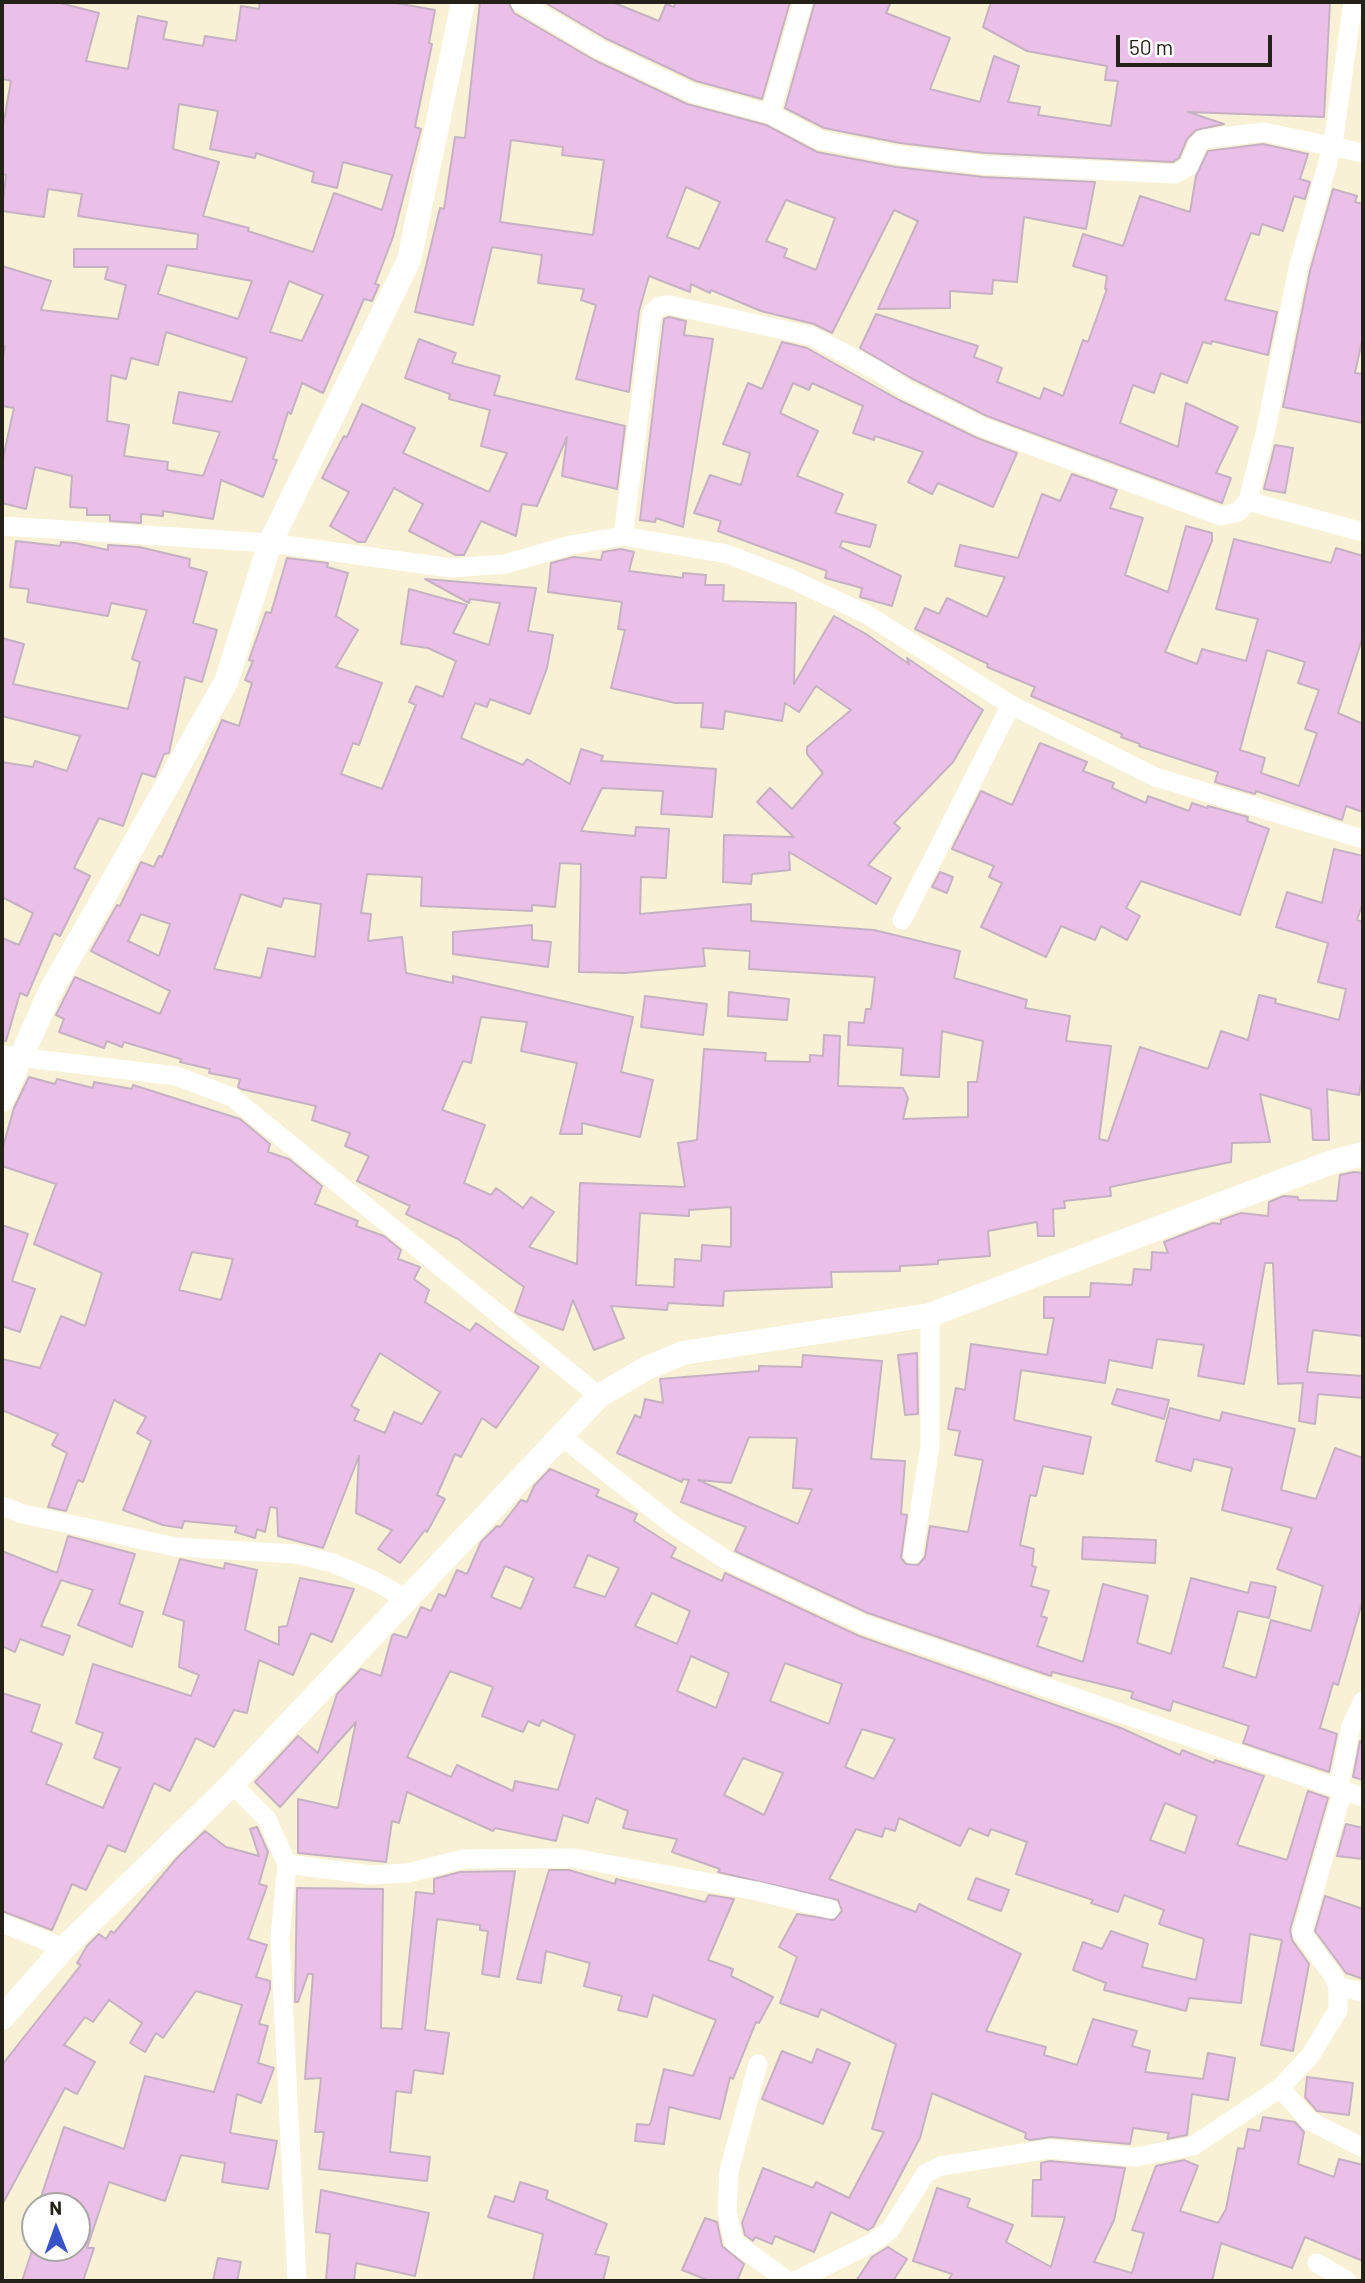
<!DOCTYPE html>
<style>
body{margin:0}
#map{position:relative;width:1365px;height:2283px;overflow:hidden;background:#f8f1d6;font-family:Barlow,sans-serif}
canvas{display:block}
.frame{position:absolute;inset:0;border:4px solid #242118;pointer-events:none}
.north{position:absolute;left:21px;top:2192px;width:70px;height:70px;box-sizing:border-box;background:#fefefe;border:2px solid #a7a6a2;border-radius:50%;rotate:359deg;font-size:19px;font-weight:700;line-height:28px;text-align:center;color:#242118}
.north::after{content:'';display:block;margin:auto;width:24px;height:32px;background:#3853c5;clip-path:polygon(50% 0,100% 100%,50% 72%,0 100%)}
.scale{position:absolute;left:1116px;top:35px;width:156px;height:32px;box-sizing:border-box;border:4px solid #242118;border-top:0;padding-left:9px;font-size:21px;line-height:24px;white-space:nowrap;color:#242118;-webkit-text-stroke:5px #fefefe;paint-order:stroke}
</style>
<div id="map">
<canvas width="1365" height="2283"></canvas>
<div class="frame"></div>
<div class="north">N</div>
<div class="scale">50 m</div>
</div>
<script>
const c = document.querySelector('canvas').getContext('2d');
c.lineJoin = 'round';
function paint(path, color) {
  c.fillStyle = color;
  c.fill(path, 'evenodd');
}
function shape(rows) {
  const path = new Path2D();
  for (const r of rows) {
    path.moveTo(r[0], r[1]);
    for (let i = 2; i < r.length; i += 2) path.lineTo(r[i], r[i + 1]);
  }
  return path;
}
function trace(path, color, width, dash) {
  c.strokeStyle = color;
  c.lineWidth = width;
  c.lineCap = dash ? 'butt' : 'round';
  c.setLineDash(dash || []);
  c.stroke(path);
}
const building = shape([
 [2,2,56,2,99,13,86,61,128,69,138,16,167,22,163,39,203,46,205,36,236,41,241,6,259,9,260,2,390,2,435,10,429,43,432,44,415,127,421,129,393,237,375,284,379,285,372,301,364,299,323,393,302,383,291,414,288,412,273,459,277,460,263,497,221,480,213,519,163,511,163,516,141,514,141,523,110,521,110,515,87,515,87,508,70,507,72,476,35,467,26,509,2,503,2,463,14,408,2,406,2,364,5,346,2,345,2,266,51,281,41,310,118,319,126,285,105,279,108,267,74,267,74,249,197,249,198,234,78,216,82,194,48,189,44,217,2,211,6,175,2,174,2,132,11,81,2,79,2,2],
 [179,104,218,111,210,149,255,158,256,153,314,172,312,182,337,188,343,162,392,175,382,210,334,193,313,252,248,231,249,228,203,216,219,162,173,149,179,104],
 [167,265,252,281,238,319,158,294,167,265],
 [289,281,323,295,302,341,270,332,289,281],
 [166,332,247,358,232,402,179,392,173,423,220,432,203,476,167,470,168,462,124,456,129,425,107,421,111,375,126,379,131,358,158,365,166,332],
 [480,2,508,2,514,13,594,60,687,104,766,125,817,152,896,167,983,177,1095,182,1086,229,1024,217,1017,282,993,280,992,294,950,291,950,308,878,309,918,221,894,210,832,333,814,324,761,311,711,290,710,293,691,284,690,292,649,276,639,311,629,392,576,379,596,305,581,300,584,289,538,283,542,255,492,247,473,325,415,312,440,208,444,209,455,137,465,138,480,2],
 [511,140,563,147,562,155,604,160,593,235,500,222,511,140],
 [686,187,720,202,699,249,667,237,686,187],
 [786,200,835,218,816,270,784,257,787,249,766,241,786,200],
 [544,2,612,2,659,21,666,4,674,7,676,2,790,2,762,99,696,81,605,38,544,2],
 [815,2,891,2,886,13,950,38,930,89,980,102,994,56,1019,66,1008,102,1040,107,1038,115,1111,126,1118,81,1105,80,1107,66,1027,51,983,27,991,2,1330,2,1324,117,1188,112,1224,124,1196,130,1187,139,1179,158,1173,162,985,153,900,143,824,128,785,108,815,2],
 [1263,144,1308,154,1300,179,1310,182,1305,199,1294,196,1283,231,1262,224,1259,235,1251,233,1225,300,1277,312,1268,355,1212,341,1211,344,1203,342,1187,383,1161,373,1154,393,1133,385,1120,423,1178,447,1186,403,1238,427,1216,473,1231,478,1222,503,987,416,911,378,860,348,876,314,978,346,974,357,1002,368,997,382,1040,399,1044,388,1063,396,1083,340,1088,342,1107,289,1105,289,1107,276,1073,266,1083,234,1123,246,1140,196,1190,212,1196,176,1208,151,1263,144],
 [1333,189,1357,196,1355,202,1363,204,1363,336,1355,373,1363,374,1363,423,1283,407,1310,271,1333,189],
 [669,317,686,321,684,335,713,339,683,527,656,518,655,522,640,520,664,319,669,317],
 [419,339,456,353,452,363,500,376,494,395,625,426,617,489,562,476,567,437,537,506,522,504,516,536,481,521,464,555,456,555,409,531,423,504,394,488,365,542,358,542,330,526,349,492,322,478,344,436,347,437,362,404,415,428,403,453,489,492,507,453,481,446,490,410,449,399,450,394,405,378,419,339],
 [782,342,807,348,899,400,977,438,1017,453,993,507,938,483,932,494,908,482,923,452,875,436,874,440,853,433,863,406,812,383,809,390,793,383,780,413,818,431,797,476,843,494,835,513,876,525,870,547,842,541,840,547,901,576,892,606,860,597,862,588,825,578,827,571,718,531,721,521,694,513,710,475,741,485,750,453,723,444,748,383,762,389,782,342],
 [1275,445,1293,448,1285,493,1264,489,1275,445],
 [1072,474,1117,490,1110,508,1143,518,1125,575,1168,592,1186,526,1212,533,1212,541,1165,652,1197,664,1202,649,1246,661,1258,619,1216,609,1234,539,1331,563,1336,548,1363,556,1363,636,1338,713,1363,724,1363,812,1346,806,1342,820,1256,791,1255,794,1215,782,1218,772,1139,746,1140,744,1121,737,1122,734,1031,696,1035,687,987,667,988,664,915,629,925,608,939,614,947,598,987,617,1005,577,955,566,960,545,1018,558,1042,494,1060,501,1072,474],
 [1267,650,1305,662,1298,683,1319,690,1305,729,1317,733,1299,786,1261,773,1265,758,1240,750,1267,650],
 [16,541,60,546,61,542,75,543,108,550,108,545,139,547,190,559,189,567,207,572,193,623,217,630,202,682,185,677,169,753,164,754,155,777,142,773,123,826,99,818,74,868,90,876,60,936,54,933,27,996,20,993,6,1041,2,1041,2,938,19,945,33,913,2,897,2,762,33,767,35,761,67,771,80,736,2,716,2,638,24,644,13,684,128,709,140,662,132,659,147,610,111,603,108,616,27,602,29,589,10,587,16,541],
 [621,549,634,552,629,571,683,578,683,573,706,575,705,585,724,585,723,601,796,603,794,684,834,616,866,634,909,664,907,658,983,710,953,762,894,823,900,828,868,865,891,878,876,904,789,852,790,870,752,874,751,884,723,882,724,835,794,837,757,802,770,788,792,809,823,773,807,754,807,747,851,710,816,686,799,712,785,703,782,721,725,711,723,729,701,727,703,703,675,703,611,688,625,630,618,629,622,602,548,592,551,563,574,557,601,560,603,552,621,549],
 [287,558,328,563,327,567,348,573,336,616,358,630,336,667,382,683,359,745,353,743,341,774,382,789,416,705,409,702,416,686,443,697,456,661,428,648,401,644,409,589,467,605,453,633,489,645,500,603,470,599,469,603,425,579,536,588,528,631,553,635,547,668,530,714,490,699,487,707,475,703,461,738,523,765,527,759,570,784,581,749,603,756,601,761,716,769,712,817,661,814,663,791,602,788,581,831,635,836,636,827,669,829,666,878,641,877,640,914,751,904,751,921,874,930,960,951,954,978,1027,1000,1025,1008,1070,1016,1066,1041,1111,1046,1099,1139,1108,1141,1140,1047,1208,1069,1221,1031,1248,1040,1259,995,1276,999,1275,1003,1339,1020,1346,989,1318,982,1328,943,1276,927,1287,892,1322,903,1334,849,1363,856,1363,902,1357,920,1363,922,1363,1072,1359,1095,1327,1089,1329,1140,1313,1140,1311,1109,1260,1094,1270,1142,1232,1143,1231,1162,1110,1187,1111,1196,1064,1201,1065,1208,1053,1209,1054,1236,1038,1236,1037,1222,988,1231,990,1256,938,1260,938,1264,900,1266,900,1271,831,1272,832,1287,724,1291,723,1306,668,1303,667,1310,611,1306,624,1338,594,1350,573,1300,563,1330,518,1314,515,1312,524,1287,458,1239,406,1214,410,1206,357,1181,369,1156,345,1146,350,1133,312,1120,316,1106,241,1089,238,1087,240,1079,209,1073,210,1069,180,1062,181,1059,124,1042,122,1047,107,1041,104,1048,59,1032,64,1019,56,1015,75,977,160,1014,170,991,91,951,117,905,120,906,141,862,154,867,159,856,162,857,222,720,239,726,252,683,245,680,253,661,249,660,266,612,271,613,287,558],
 [560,863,581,864,579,972,625,973,705,966,703,948,750,951,749,969,875,977,871,1009,866,1009,864,1023,849,1022,848,1045,903,1048,901,1075,939,1077,942,1031,983,1041,977,1082,968,1082,968,1117,903,1119,908,1098,903,1088,838,1086,840,1036,824,1035,823,1056,810,1055,810,1062,765,1061,766,1053,704,1049,697,1140,678,1143,685,1187,580,1183,577,1264,529,1247,554,1212,531,1197,523,1208,496,1188,491,1195,464,1183,485,1125,442,1110,463,1061,471,1063,481,1017,527,1022,521,1051,577,1063,560,1134,582,1134,582,1123,640,1137,653,1080,621,1072,633,1017,453,976,453,983,406,973,402,937,368,941,371,914,361,913,367,874,422,877,421,906,532,911,532,905,555,907,560,863],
 [241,894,281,907,284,898,321,904,315,957,268,948,261,978,214,969,241,894],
 [141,914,170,924,159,956,128,941,141,914],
 [731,1207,731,1247,702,1245,701,1261,675,1259,674,1287,636,1285,640,1213,689,1216,689,1210,731,1207],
 [1040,743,1087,762,1083,771,1114,783,1112,788,1146,803,1148,796,1189,811,1192,803,1207,808,1208,806,1248,817,1247,821,1269,829,1240,915,1141,881,1126,908,1140,916,1127,940,1101,926,1095,940,1061,926,1046,957,981,927,1002,883,989,877,994,866,952,849,981,791,1012,805,1040,743],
 [940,872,953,877,947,893,932,887,940,872],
 [532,925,532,940,551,942,548,967,453,954,453,932,532,925],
 [729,992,789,999,787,1020,728,1016,729,992],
 [645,996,707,1004,703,1035,641,1027,645,996],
 [29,1077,55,1084,57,1079,93,1088,94,1082,132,1089,133,1085,240,1119,270,1144,268,1152,289,1159,322,1186,315,1204,358,1221,356,1226,384,1236,401,1250,398,1259,420,1267,414,1279,429,1290,425,1302,470,1331,476,1323,539,1367,496,1428,482,1418,461,1457,455,1454,437,1495,445,1499,427,1532,425,1530,400,1563,378,1549,392,1530,356,1513,359,1456,323,1548,278,1536,277,1508,270,1507,265,1532,257,1529,255,1538,235,1532,237,1526,184,1521,182,1528,163,1525,123,1510,151,1441,137,1433,146,1417,114,1400,83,1482,78,1480,66,1511,48,1507,67,1453,52,1445,58,1434,2,1410,2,1359,40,1368,61,1316,85,1326,102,1273,34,1244,56,1184,2,1166,2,1150,14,1108,29,1077],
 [192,1252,233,1259,221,1300,179,1290,192,1252],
 [380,1353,440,1392,422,1424,394,1412,385,1433,354,1420,359,1410,351,1406,380,1353],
 [1354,1172,1363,1173,1363,1336,1313,1330,1307,1372,1363,1376,1363,1398,1318,1394,1315,1424,1299,1421,1303,1383,1278,1384,1273,1263,1265,1263,1244,1384,1198,1376,1204,1345,1157,1339,1152,1368,1109,1360,1105,1383,1021,1370,1014,1420,1091,1437,1083,1474,1043,1466,1036,1496,1030,1495,1020,1545,1034,1549,1032,1566,1036,1567,1031,1586,1049,1591,1041,1616,1047,1618,1037,1646,1083,1662,1103,1584,1148,1596,1137,1643,1171,1654,1191,1578,1248,1593,1251,1582,1276,1587,1269,1618,1238,1611,1223,1667,1256,1678,1271,1620,1311,1631,1323,1586,1277,1569,1292,1528,1222,1510,1232,1468,1194,1459,1191,1471,1156,1461,1170,1408,1220,1421,1222,1412,1295,1429,1281,1490,1316,1499,1335,1448,1363,1458,1363,1599,1338,1685,1333,1683,1320,1728,1337,1734,1329,1772,1243,1743,1249,1726,1173,1701,1170,1711,1131,1698,1133,1692,1052,1672,1051,1676,868,1613,735,1551,746,1527,681,1502,689,1480,683,1479,682,1482,617,1453,635,1415,641,1418,645,1399,663,1403,660,1379,759,1371,759,1366,802,1367,803,1355,882,1361,871,1459,905,1461,901,1514,907,1515,901,1558,906,1564,918,1565,925,1557,930,1526,968,1532,983,1460,955,1455,960,1431,948,1429,956,1388,965,1390,971,1344,1047,1355,1054,1318,1044,1318,1044,1297,1090,1297,1091,1283,1132,1285,1134,1269,1151,1270,1152,1252,1168,1253,1164,1242,1213,1223,1221,1224,1221,1220,1241,1213,1268,1216,1269,1202,1284,1196,1298,1197,1298,1200,1337,1201,1340,1175,1354,1172],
 [749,1437,797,1438,793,1488,812,1489,798,1524,698,1480,731,1483,749,1437],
 [2,1225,28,1234,12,1281,35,1289,20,1332,2,1326,2,1225],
 [917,1353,918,1414,905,1415,898,1355,917,1353],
 [1117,1389,1169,1400,1164,1419,1112,1404,1117,1389],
 [550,1469,599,1490,596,1496,637,1514,634,1521,676,1548,671,1557,722,1581,725,1573,859,1636,1121,1728,1180,1755,1182,1750,1214,1763,1215,1760,1264,1776,1237,1845,1287,1860,1308,1791,1328,1798,1290,1930,1292,1940,1309,1964,1293,2051,1261,2045,1282,1940,1250,1934,1241,2003,1189,1998,1186,2011,1104,1990,1106,1983,1073,1970,1083,1942,1102,1949,1111,1931,1148,1944,1142,1967,1196,1980,1204,1939,1159,1924,1164,1910,1124,1895,1118,1912,1091,1903,1093,1900,1016,1874,1027,1842,991,1829,988,1836,969,1828,960,1846,899,1818,895,1831,885,1828,882,1837,856,1829,829,1879,916,1912,919,1904,1021,1954,986,2031,1046,2047,1044,2055,1077,2065,1093,2019,1137,2031,1132,2046,1150,2051,1145,2072,1203,2079,1208,2053,1235,2058,1228,2100,1192,2094,1187,2135,1167,2139,1169,2133,1133,2128,1130,2144,1051,2137,1030,2140,1025,2138,1026,2133,932,2093,920,2138,873,2227,868,2230,831,2212,814,2252,775,2236,772,2244,755,2237,753,2241,745,2235,742,2223,763,2168,813,2188,816,2182,849,2198,884,2132,872,2129,896,2044,821,2009,818,2017,780,2003,797,1957,779,1947,797,1914,834,1920,842,1911,838,1900,718,1872,720,1869,672,1852,677,1839,623,1828,628,1811,596,1798,588,1823,563,1815,556,1841,495,1828,493,1831,407,1792,399,1823,392,1821,386,1862,298,1853,298,1799,338,1808,356,1722,280,1807,255,1782,298,1736,318,1753,337,1694,361,1669,381,1676,392,1636,394,1634,407,1638,421,1607,431,1611,439,1594,445,1597,457,1570,467,1574,481,1542,497,1526,500,1527,521,1500,527,1502,534,1486,550,1469],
 [588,1555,619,1568,605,1597,574,1587,588,1555],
 [505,1566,534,1578,521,1609,491,1597,505,1566],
 [652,1593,690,1611,677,1644,635,1626,652,1593],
 [691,1656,729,1673,716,1708,677,1691,691,1656],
 [785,1663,842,1684,829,1724,770,1701,785,1663],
 [450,1671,493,1687,482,1716,523,1732,528,1721,539,1726,542,1720,575,1735,558,1790,515,1781,513,1791,457,1765,451,1777,407,1757,450,1671],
 [862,1729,895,1739,874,1779,845,1767,862,1729],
 [743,1758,783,1773,764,1815,724,1795,743,1758],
 [1165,1803,1197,1816,1185,1853,1150,1840,1165,1803],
 [68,1536,135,1554,119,1604,143,1612,132,1647,78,1625,93,1590,61,1580,41,1626,70,1636,63,1655,20,1639,15,1652,2,1646,2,1551,57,1573,68,1536],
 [1083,1537,1156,1540,1155,1563,1082,1559,1083,1537],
 [180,1559,224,1569,225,1563,257,1570,245,1630,279,1645,279,1627,287,1626,300,1578,354,1589,332,1642,311,1633,293,1675,259,1660,247,1713,234,1710,214,1747,196,1738,170,1791,154,1783,125,1852,108,1845,86,1890,72,1884,52,1930,2,1911,2,1693,40,1705,31,1732,62,1744,46,1784,103,1808,120,1768,94,1758,103,1733,76,1723,93,1664,191,1696,199,1675,179,1667,184,1621,163,1614,180,1559],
 [1360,1741,1363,1742,1363,1780,1353,1777,1360,1741],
 [1346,1824,1363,1828,1363,1859,1337,1856,1346,1824],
 [257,1827,268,1852,259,1884,267,1886,248,1939,267,1945,256,1977,270,1981,270,1989,259,2024,268,2026,258,2063,274,2068,261,2103,237,2094,230,2133,277,2141,268,2189,222,2182,225,2163,181,2155,165,2201,109,2182,87,2248,94,2248,83,2281,22,2281,33,2248,77,2248,77,2206,38,2206,64,2127,124,2149,145,2076,214,2092,242,2005,196,1991,163,2038,156,2033,145,2052,130,2043,142,2023,109,2000,93,2022,85,2017,64,2045,95,2062,77,2094,65,2088,2,2205,2,2065,81,1965,77,1963,87,1946,99,1934,106,1939,111,1931,114,1933,177,1858,205,1831,226,1847,259,1856,250,1829,257,1827],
 [549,1870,569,1870,615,1884,616,1879,705,1902,709,1895,734,1899,708,1960,733,1969,731,1976,773,1997,759,2023,756,2022,733,2079,730,2077,720,2119,669,2107,664,2144,635,2141,637,2124,649,2125,651,2122,664,2069,693,2076,716,2020,653,1995,647,2017,618,2010,622,1996,584,1986,590,1963,546,1951,541,1983,517,1979,549,1870],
 [515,1871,499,1977,482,1974,488,1931,480,1930,480,1925,437,1919,425,2030,449,2033,443,2074,414,2070,411,2093,396,2091,390,2152,430,2157,427,2181,319,2169,324,2132,315,2132,321,2078,305,2079,313,1974,308,1974,298,2002,295,2002,297,1888,383,1889,381,2028,402,2029,416,1892,434,1894,434,1879,460,1872,515,1871],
 [976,1878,1009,1890,1001,1911,968,1899,976,1878],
 [1325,1896,1363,1909,1363,1979,1346,1973,1315,1931,1325,1896],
 [817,2049,850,2063,823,2124,762,2099,782,2051,812,2063,817,2049],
 [1307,2077,1353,2083,1349,2115,1317,2111,1305,2097,1307,2077],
 [1263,2117,1295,2122,1304,2132,1298,2164,1334,2177,1339,2159,1363,2165,1363,2261,1305,2237,1292,2268,1221,2243,1212,2281,948,2281,952,2274,913,2261,937,2188,970,2199,967,2207,1013,2225,1006,2242,1051,2267,1065,2217,1032,2216,1033,2180,1041,2180,1041,2163,1050,2161,1125,2168,1114,2220,1094,2262,1132,2273,1144,2233,1132,2230,1156,2166,1184,2160,1198,2166,1180,2211,1218,2223,1226,2209,1238,2148,1244,2149,1248,2129,1260,2131,1263,2117],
 [520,2182,548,2191,546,2199,607,2224,595,2254,609,2257,603,2281,533,2281,543,2234,488,2217,495,2196,514,2202,520,2182],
 [321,2190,429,2213,415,2276,356,2263,354,2281,326,2281,330,2234,316,2232,321,2190],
 [705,2218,717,2222,722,2246,744,2264,737,2281,710,2281,682,2270,705,2218],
 [888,2247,907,2259,893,2281,856,2281,872,2257,888,2247],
 [218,2258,241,2262,237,2281,213,2281,218,2258]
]);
paint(building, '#ebc0e8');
trace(building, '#c6b1c4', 2);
trace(shape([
 [520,2,599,49,692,93,770,114,820,140,898,155,984,165,1176,174,1189,166,1198,144,1204,139,1264,132,1363,153],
 [770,114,803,2],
 [1248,501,1363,532],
 [2,526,270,543,451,568,505,564,571,545,623,536,727,554,789,578,866,614,1011,705,1155,777,1363,839],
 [623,536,652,313,659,306,670,305,811,336,878,371,905,389,982,427,1221,516,1238,512,1248,501,1266,429,1298,268,1333,144,1353,2],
 [902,920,1011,705],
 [2,1055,176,1076,232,1097,599,1396],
 [560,1435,673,1525,728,1561,863,1624,1363,1797],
 [2,1506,23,1514,176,1547,296,1554,333,1563,375,1581,406,1599],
 [913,1554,930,1446,930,1315],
 [232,1784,267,1819,287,1864,280,1938,297,2281],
 [1339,1787,1351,1726,1363,1701],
 [287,1864,371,1875,408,1873,463,1859,573,1858,757,1891,830,1909],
 [2,1923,64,1948],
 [1338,1987,1363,1992],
 [758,2064,729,2171,727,2212,734,2242,788,2281],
 [1280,2088,1310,2121,1363,2148],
 [1317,2263,1347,2281],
 [795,2281,872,2243,890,2230,926,2173,941,2166,1050,2149,1136,2157,1193,2146,1280,2088,1310,2056,1338,2010,1338,1987,1334,1977,1302,1933,1343,1790]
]), '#fff', 19);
trace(shape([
 [2,1100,51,990,226,682,270,543,409,260,463,2],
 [2,2018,64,1948,232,1784,599,1396,645,1369,683,1353,930,1315,1332,1162,1363,1154]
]), '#fff', 24);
</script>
